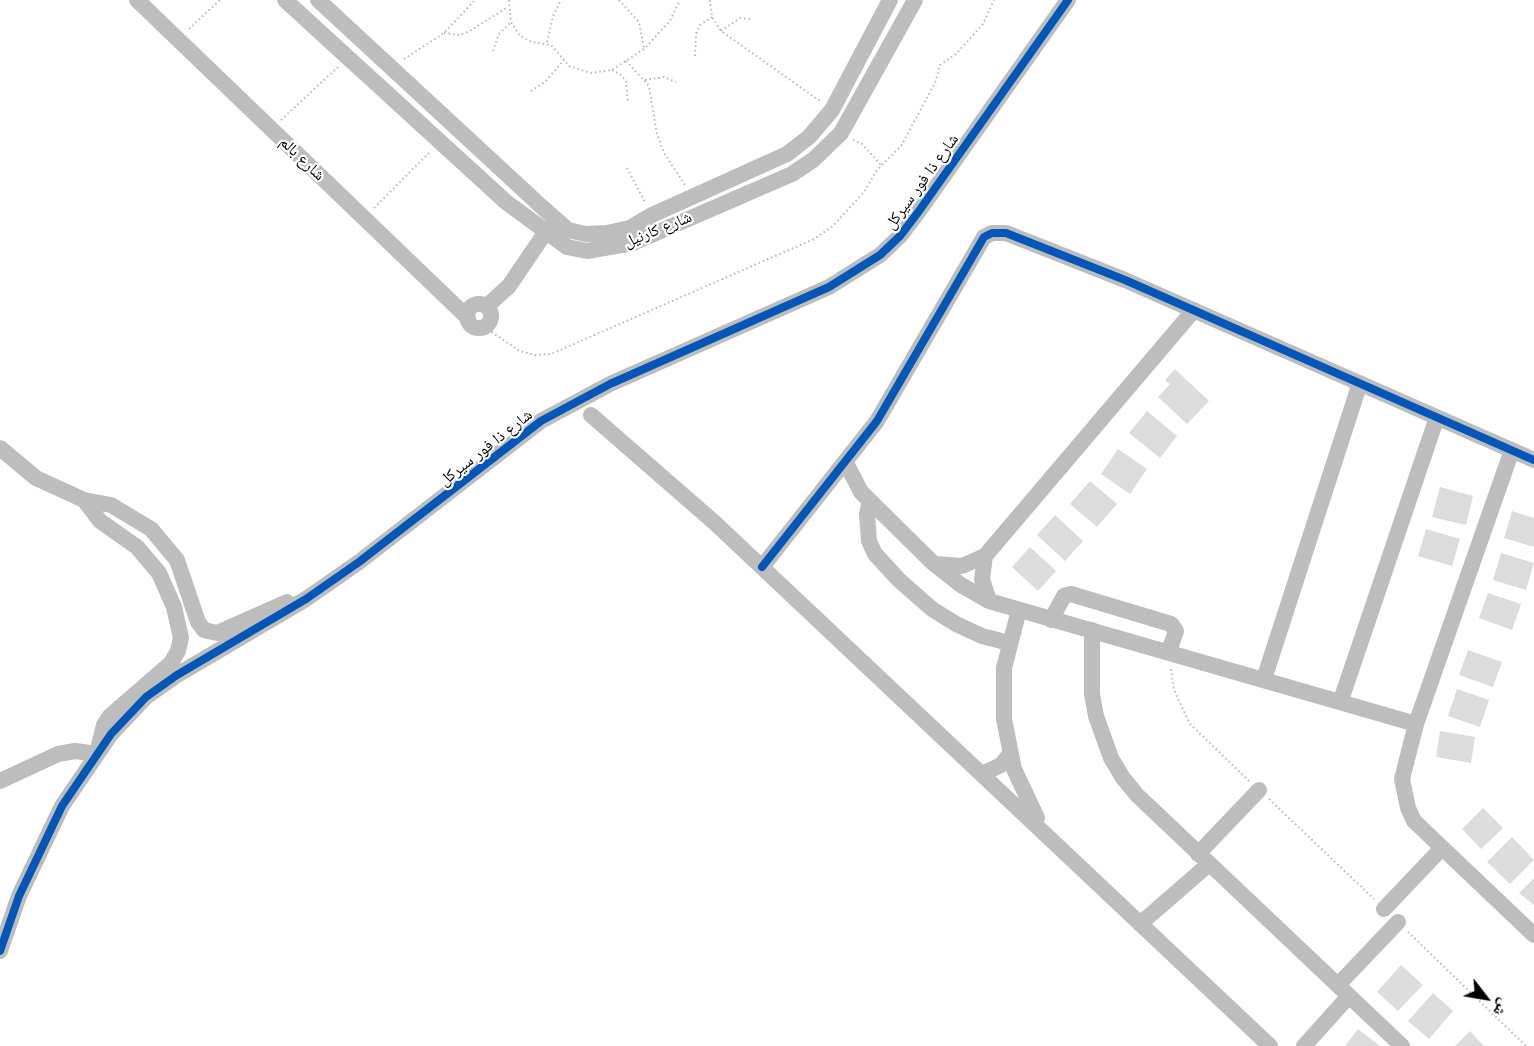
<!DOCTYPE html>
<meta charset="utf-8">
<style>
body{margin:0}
#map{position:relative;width:1534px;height:1046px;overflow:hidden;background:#fff;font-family:Arial,"Noto Naskh Arabic",sans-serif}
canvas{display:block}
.north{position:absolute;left:1456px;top:968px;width:60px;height:60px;-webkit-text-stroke:4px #fff;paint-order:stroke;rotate:121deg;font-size:16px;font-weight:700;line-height:24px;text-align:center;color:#000}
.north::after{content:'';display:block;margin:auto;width:21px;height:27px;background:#000;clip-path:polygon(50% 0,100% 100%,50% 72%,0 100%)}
</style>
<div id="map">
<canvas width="1534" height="1046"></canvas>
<div class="north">ش</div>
</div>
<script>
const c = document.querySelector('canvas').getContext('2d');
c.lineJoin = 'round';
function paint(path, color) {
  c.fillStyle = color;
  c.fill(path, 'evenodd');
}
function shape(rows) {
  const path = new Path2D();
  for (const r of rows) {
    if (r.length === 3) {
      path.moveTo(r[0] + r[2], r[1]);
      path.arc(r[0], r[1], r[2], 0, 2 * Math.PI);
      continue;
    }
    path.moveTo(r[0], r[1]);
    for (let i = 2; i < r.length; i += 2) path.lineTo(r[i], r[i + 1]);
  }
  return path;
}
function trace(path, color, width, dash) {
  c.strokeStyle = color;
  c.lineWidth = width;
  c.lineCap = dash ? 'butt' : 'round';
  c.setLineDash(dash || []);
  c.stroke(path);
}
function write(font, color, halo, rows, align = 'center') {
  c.font = font + ' Arial,"Noto Naskh Arabic",sans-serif';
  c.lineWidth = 4.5;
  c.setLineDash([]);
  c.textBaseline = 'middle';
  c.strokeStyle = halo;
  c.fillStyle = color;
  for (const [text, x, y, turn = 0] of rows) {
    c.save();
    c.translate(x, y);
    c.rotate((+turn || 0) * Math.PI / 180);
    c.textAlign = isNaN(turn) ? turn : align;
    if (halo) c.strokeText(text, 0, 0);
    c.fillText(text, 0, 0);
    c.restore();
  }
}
paint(shape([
 [1175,369,1209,401,1187,424,1158,397,1170,384,1165,380],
 [1147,411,1177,436,1160,458,1129,433],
 [1118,449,1147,469,1130,494,1101,474],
 [1090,481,1117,504,1097,527,1070,504],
 [1440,487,1473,496,1466,525,1432,517],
 [1512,511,1534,518,1534,547,1504,538],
 [1055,515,1083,541,1065,561,1037,535],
 [1426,529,1460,539,1452,566,1418,556],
 [1030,547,1056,571,1038,591,1012,567],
 [1501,553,1534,563,1526,590,1493,580],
 [1488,593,1521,604,1512,630,1479,618],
 [1468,650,1502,662,1493,687,1459,675],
 [1457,689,1489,700,1480,727,1448,716],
 [1440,731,1475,737,1471,763,1436,757],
 [1483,808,1503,828,1481,849,1462,829],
 [1512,837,1534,860,1510,884,1487,862],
 [1534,878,1534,905,1519,893],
 [1401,965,1423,985,1398,1011,1377,992],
 [1433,993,1453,1011,1429,1039,1408,1021],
 [1358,1029,1380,1046,1345,1046],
 [1470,1031,1484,1046,1455,1046]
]), '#dcdcdc');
trace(shape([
 [509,0,511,22,520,36,532,42,551,45,569,66,591,73,612,70,644,49,670,21,680,0],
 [619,0,639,22,644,48],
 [710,0,712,17,721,31,820,101],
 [189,29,220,0],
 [721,31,740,18,750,19],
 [444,33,459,35,468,32,508,7],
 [547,42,553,16,561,0],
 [493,51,499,34,511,22],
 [695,56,696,34,700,25,712,17],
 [404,59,444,33,475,0],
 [626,61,649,86,657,134,664,153,685,185],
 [612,70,621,75,626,81,628,103],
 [645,80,664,77,676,82],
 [531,91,545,82,564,60],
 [281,120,338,67],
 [853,140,862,144,882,166],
 [627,168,645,202],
 [374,208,429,153],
 [484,327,520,351,535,355,551,354,814,239,833,226,864,192,877,170,901,146,935,83,940,65,956,54,983,24,994,0],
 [1171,669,1174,690,1190,724,1249,781],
 [1269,799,1374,899],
 [1408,932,1526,1046]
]), '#b8b8b8', 2, [1.5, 3]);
trace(shape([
 [137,0,468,318],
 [285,0,506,202,567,247,587,251,633,243,792,174,813,160,841,133,915,0],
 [318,0,543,208,568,230,586,234,607,233,630,228,652,215,787,154,809,137,832,110,890,0],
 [479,316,12],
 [487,306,509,286,545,233],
 [591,415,715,523,1270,1046],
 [0,448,36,478,84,500,111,505,151,529,177,560,198,622,204,630,217,633,287,602],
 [1512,450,1416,724,1402,779,1408,808,1414,821,1534,935],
 [846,463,861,492,933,563,961,585,989,601,1416,724],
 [870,501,867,514,869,541,875,554,899,580,932,609,956,624,982,636,1009,643],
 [985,556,982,579,989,601],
 [936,564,962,566,985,556,1194,310],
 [762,567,877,421,984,237,992,233,1006,233,1125,280,1534,460],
 [1019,610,1004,668,1004,719,1014,769,1037,818],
 [1051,620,1064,596,1071,594,1171,624,1176,631,1169,651],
 [1092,630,1092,694,1096,716,1111,758,1123,778,1137,795,1402,1046],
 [1264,679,1360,383],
 [1341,700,1437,417],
 [982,774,1001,765,1010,754],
 [0,781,58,754,75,751,97,754,104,725,110,716,171,663,178,651,181,638,174,607,159,573,137,547,100,521,84,500],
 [1198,854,1259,790],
 [1384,909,1442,848],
 [1140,924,1209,864],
 [0,951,19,896,62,806,111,734,146,697,177,675,306,599,359,562,541,421,610,384,829,287,880,255,900,236,919,211,1068,0],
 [1338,985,1398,922],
 [1304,1046,1349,996]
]), '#bdbdbd', 16);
trace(shape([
 [762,567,877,421,984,237,992,233,1006,233,1125,280,1534,460],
 [0,951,19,896,62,806,111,734,146,697,177,675,306,599,359,562,541,421,610,384,829,287,880,255,900,236,919,211,1068,0]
]), '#0057b8', 8);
write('16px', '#000', '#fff', [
 ["شارع بالم",302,159,44],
 ["شارع ذا فور سيركل",922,182,-54],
 ["شارع كارنيل",658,230,-22],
 ["شارع ذا فور سيركل",486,448,-38]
]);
</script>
